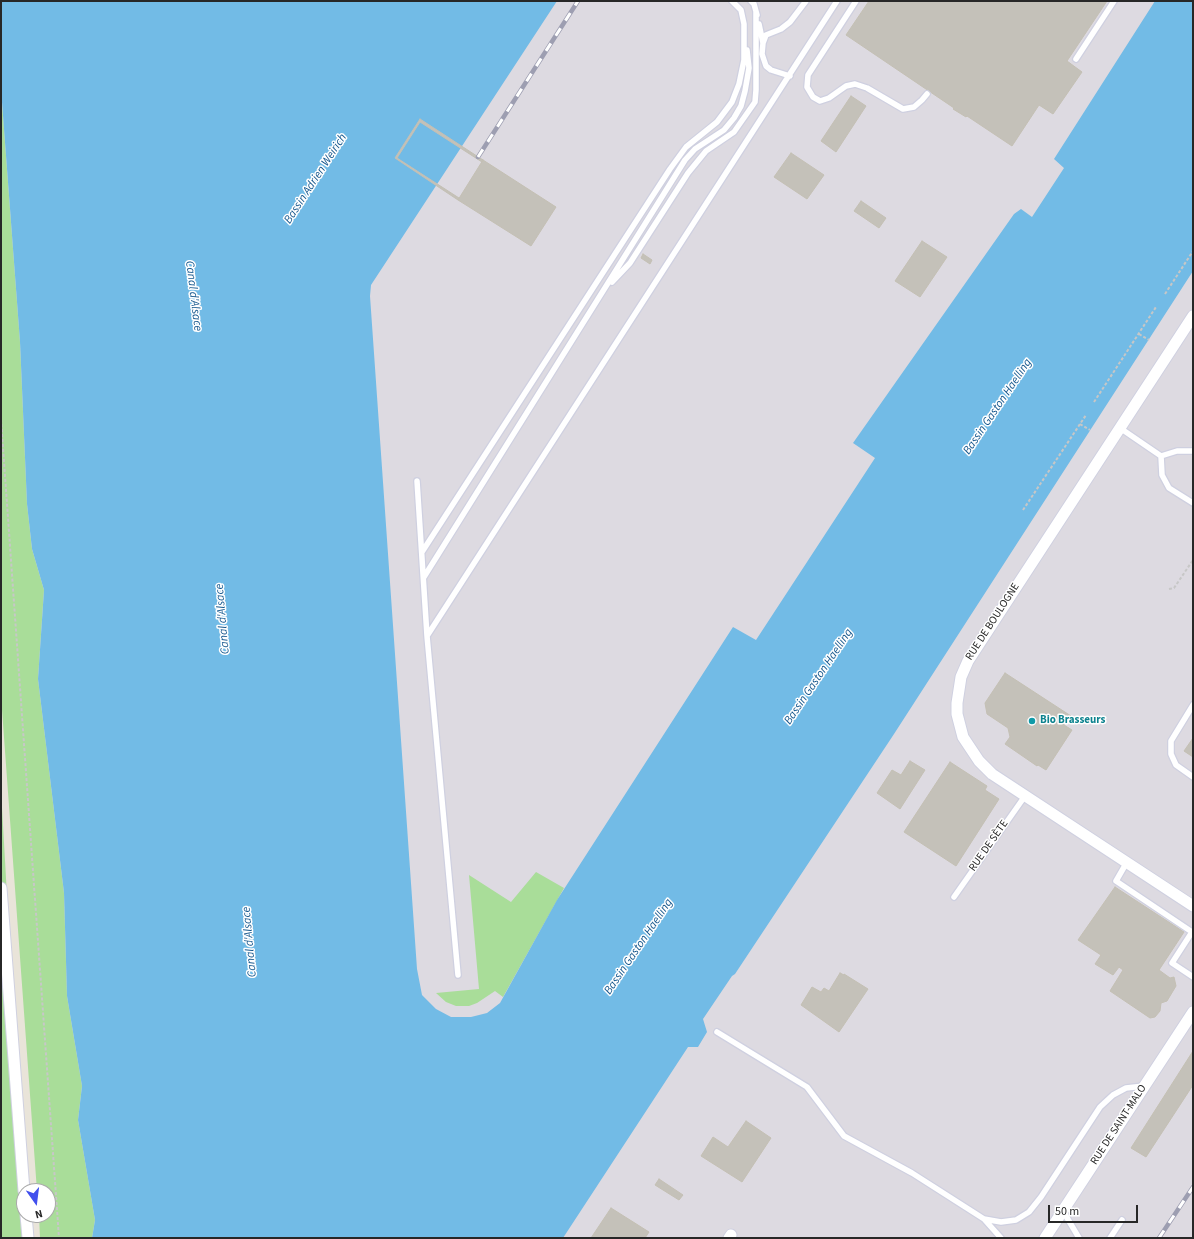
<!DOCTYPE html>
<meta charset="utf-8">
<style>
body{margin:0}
#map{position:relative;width:1194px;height:1239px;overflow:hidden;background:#e9e4d9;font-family:"Source Sans 3",sans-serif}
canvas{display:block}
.frame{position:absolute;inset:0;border:2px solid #272727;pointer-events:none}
.north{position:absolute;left:16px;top:1183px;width:40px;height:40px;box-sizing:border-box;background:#fff;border:1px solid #a9a9a9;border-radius:50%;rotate:166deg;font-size:11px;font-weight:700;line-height:16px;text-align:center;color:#272727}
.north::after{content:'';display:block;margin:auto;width:14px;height:18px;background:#4250ed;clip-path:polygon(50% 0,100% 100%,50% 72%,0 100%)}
.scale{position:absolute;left:1048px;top:1205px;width:90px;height:18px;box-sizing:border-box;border:2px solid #272727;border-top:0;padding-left:5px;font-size:12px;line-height:14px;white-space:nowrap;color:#272727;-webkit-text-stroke:3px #fff;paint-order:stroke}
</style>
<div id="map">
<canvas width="1194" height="1239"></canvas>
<div class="frame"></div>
<div class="north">N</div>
<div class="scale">50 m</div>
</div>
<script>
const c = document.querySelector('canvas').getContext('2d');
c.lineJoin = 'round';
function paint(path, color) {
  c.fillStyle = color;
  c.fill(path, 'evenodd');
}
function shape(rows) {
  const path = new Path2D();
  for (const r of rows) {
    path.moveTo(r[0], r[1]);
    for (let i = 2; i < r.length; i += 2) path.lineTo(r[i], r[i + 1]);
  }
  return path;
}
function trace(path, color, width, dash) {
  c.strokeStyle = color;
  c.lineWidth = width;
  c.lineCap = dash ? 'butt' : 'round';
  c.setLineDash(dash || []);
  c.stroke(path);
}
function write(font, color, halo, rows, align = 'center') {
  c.font = font + ' "Source Sans 3",sans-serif';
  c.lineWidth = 3;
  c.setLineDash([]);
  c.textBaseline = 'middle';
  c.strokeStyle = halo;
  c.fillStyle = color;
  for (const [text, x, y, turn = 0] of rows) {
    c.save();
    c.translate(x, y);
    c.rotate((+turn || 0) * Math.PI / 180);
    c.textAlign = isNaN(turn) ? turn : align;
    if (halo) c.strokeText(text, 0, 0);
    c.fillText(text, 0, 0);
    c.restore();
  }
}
paint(shape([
 [287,1,1193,1,1193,1238,341,1238]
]), '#dddae1');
paint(shape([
 [1,89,20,342,27,504,32,549,44,590,38,679,64,893,67,996,82,1086,78,1120,95,1220,92,1238,40,1238,39,1215,48,1215,48,1191,37,1191,1,696],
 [1,790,24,1195,24,1215,26,1238,1,1238],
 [536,872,564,888,503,997,495,991,477,1003,469,1006,456,1006,446,1002,436,993,479,989,469,875,511,902]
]), '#a9dd99');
paint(shape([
 [1,1,557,1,371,285,370,296,417,969,422,995,436,1009,451,1017,471,1017,487,1013,500,1003,557,900,733,627,756,640,875,458,853,443,1014,214,1021,209,1032,217,1064,168,1054,159,1155,1,1193,1,1193,271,894,734,735,974,732,976,703,1019,707,1032,698,1047,688,1047,563,1238,92,1238,95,1220,78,1120,82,1086,67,996,64,893,38,679,44,590,32,549,27,504,20,342,1,89]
]), '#72bbe6');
const building = shape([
 [869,1,1107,1,1067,61,1082,72,1053,114,1039,105,1012,146,967,116,966,117,953,109,954,108,846,35,869,1],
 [851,96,866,106,836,152,821,141,851,96],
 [420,119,483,160,482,162,420,122,397,158,459,198,458,200,395,158,420,119],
 [791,153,824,175,807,199,774,177,791,153],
 [483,160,556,207,531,246,458,200,483,160],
 [861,201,886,218,879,228,854,211,861,201],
 [922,241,947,257,920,297,895,281,922,241],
 [643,254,652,260,650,264,641,258,643,254],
 [1005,673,1071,716,1064,725,1072,730,1046,770,1038,765,1037,766,1005,744,1010,737,1008,728,987,714,985,703,1005,673],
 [1193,738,1193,757,1184,751,1193,738],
 [910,761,925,770,900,809,877,793,892,770,901,775,910,761],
 [950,762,987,786,985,790,999,799,956,866,904,832,950,762],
 [1115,887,1184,932,1159,970,1170,978,1174,977,1176,986,1167,1001,1161,1003,1160,1011,1155,1017,1150,1018,1110,991,1123,970,1119,967,1113,975,1095,964,1101,955,1078,940,1115,887],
 [840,973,844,975,844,974,868,989,839,1032,801,1005,812,987,821,992,824,988,829,991,840,973],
 [1193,1051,1193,1085,1146,1157,1131,1148,1193,1051],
 [746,1121,771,1138,742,1182,701,1156,713,1137,728,1147,746,1121],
 [659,1179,683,1195,679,1200,655,1185,659,1179],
 [611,1208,649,1232,645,1238,591,1238,611,1208]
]);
paint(building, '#c4c1b9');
trace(building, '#c4c0b4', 1);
const lane = shape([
 [751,1,754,4,757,15],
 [856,1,808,75,807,87,813,97,820,101,829,98,846,86,855,84,867,88,903,109,914,107,922,100,927,94],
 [759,24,763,43],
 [1076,59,1114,1],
 [790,76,771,70,766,66,762,54,763,43,766,35,781,29,790,22,806,1],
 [612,282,630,263,688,173,706,151,734,132,755,102,756,90,756,12],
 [1120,428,1161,456],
 [1161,456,1162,475,1169,488,1193,503],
 [1161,456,1177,451,1193,451],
 [417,481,427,636],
 [422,552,670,169,686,147,717,122,732,102,739,84,744,60,744,24,741,10,732,1],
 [424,577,685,160,695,149,724,130,734,118,741,106,745,91,749,68,747,50],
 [1193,705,1171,741,1171,754,1176,765,1193,777],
 [1127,862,1116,881,1192,932,1172,963,1193,977],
 [954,897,1025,796],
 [458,975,427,636,837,1],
 [717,1032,807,1087,844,1136,912,1173,984,1219,1001,1222,1016,1220,1029,1212,1041,1197,1100,1107,1113,1095,1126,1088,1144,1086],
 [1063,1211,1079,1238],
 [984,1219,1001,1238],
 [1110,1238,1122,1220]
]);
const street = shape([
 [1193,316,968,661,961,677,957,703,957,714,963,737,979,761,992,774,1193,906],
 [1,888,24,1191],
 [26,1215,28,1238],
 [729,1238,731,1235],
 [1045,1238,1193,1012]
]);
trace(lane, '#cfd0e0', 8);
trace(street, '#cfd0e0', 13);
trace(shape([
 [1165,294,1193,251],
 [1139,334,1149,340],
 [1094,402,1156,307],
 [1,419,59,1238],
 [1080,424,1090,430],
 [1023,510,1086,415],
 [1169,589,1174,588,1193,560]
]), '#c7c7c7', 2, [3, 2]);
trace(lane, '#fff', 5.5);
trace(street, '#fff', 11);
const rail = shape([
 [478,157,578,1],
 [1159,1238,1193,1187]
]);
trace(rail, '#9d9eb1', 4.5);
trace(rail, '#fff', 3, [9]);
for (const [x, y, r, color] of [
 [1032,721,4,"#0f9aa8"]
]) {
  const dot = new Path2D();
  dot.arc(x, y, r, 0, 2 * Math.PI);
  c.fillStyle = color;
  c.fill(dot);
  trace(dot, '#fff', 1.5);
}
write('11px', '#272727', '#fff', [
 ["RUE DE BOULOGNE",993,622,-57],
 ["RUE DE SÈTE",989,846,-55],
 ["RUE DE SAINT-MALO",1119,1125,-57]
]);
write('bold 11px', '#0d838f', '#fff', [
 ["Bio Brasseurs",1040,721]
], 'left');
write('italic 12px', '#15578d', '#fff', [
 ["Bassin Adrien Weirich",316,179,-57],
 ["Canal d'Alsace",193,296,83],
 ["Bassin Gaston Haelling",998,407,-56],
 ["Canal d'Alsace",223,619,-95],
 ["Bassin Gaston Haelling",819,677,-56],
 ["Canal d'Alsace",250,942,-95],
 ["Bassin Gaston Haelling",639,947,-56]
]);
</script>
